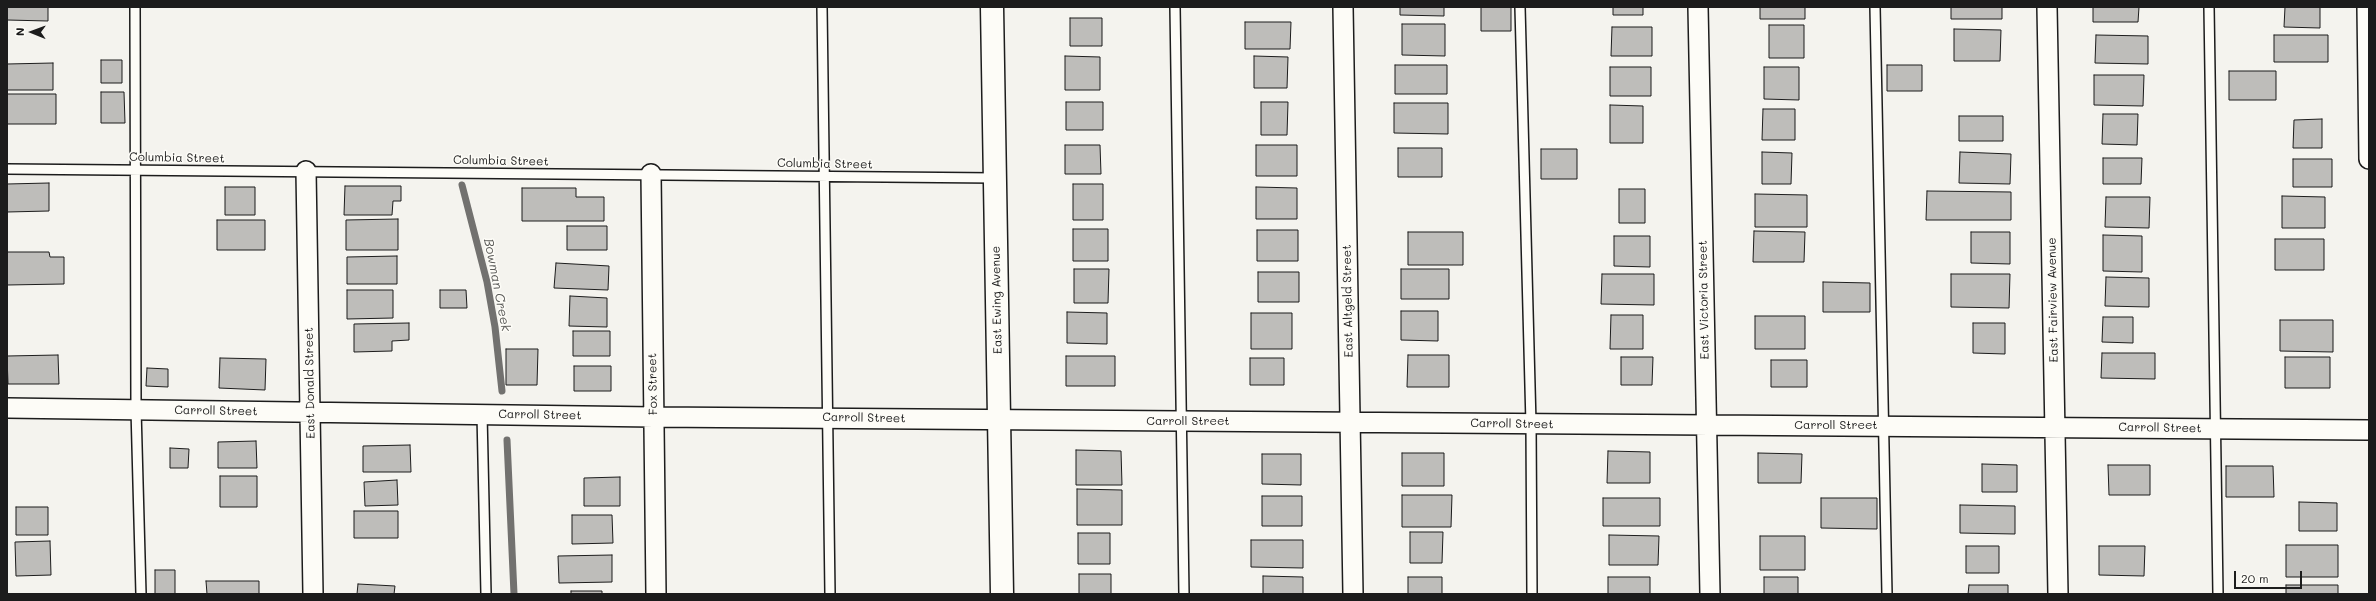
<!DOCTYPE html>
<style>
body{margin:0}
#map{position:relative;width:2376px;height:601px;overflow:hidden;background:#f4f3ee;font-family:Mali,sans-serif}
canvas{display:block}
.frame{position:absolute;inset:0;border:8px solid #1c1c1c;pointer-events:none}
.north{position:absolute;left:12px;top:12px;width:40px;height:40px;-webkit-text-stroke:3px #fdfcf7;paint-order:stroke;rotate:271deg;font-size:11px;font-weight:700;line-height:16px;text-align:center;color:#1c1c1c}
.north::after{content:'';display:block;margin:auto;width:14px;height:18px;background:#1c1c1c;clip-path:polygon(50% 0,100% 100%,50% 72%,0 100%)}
.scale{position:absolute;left:2234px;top:571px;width:68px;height:18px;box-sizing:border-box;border:2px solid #1c1c1c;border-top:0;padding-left:5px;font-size:12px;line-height:14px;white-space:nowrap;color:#1c1c1c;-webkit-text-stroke:3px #fdfcf7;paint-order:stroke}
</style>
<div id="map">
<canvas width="2376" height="601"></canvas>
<div class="frame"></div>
<div class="north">N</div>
<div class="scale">20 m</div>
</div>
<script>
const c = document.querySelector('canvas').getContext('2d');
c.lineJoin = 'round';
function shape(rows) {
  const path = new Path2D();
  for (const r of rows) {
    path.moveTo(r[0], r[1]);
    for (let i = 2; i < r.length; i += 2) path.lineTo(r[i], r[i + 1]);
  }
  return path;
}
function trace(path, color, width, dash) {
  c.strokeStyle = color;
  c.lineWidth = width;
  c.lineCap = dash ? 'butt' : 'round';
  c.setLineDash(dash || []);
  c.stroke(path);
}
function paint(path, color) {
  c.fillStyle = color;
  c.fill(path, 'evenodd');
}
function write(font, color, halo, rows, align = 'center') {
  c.font = font + ' Mali,sans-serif';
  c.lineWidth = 3;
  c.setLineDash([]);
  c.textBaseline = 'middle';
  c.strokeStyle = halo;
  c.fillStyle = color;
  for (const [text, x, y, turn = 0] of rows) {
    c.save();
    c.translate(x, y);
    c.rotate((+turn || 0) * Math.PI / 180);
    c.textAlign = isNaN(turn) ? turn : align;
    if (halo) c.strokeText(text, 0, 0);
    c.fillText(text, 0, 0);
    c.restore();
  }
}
trace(shape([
 [462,185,487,282,495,327,502,391],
 [507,440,514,594]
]), '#72716f', 7);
const building = shape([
 [7,7,48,7,48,21,7,20,7,7],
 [1400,7,1444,7,1444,16,1400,15,1400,7],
 [1481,7,1511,7,1511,31,1481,31,1481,7],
 [1613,7,1643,7,1643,15,1613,15,1613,7],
 [1760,7,1805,7,1805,19,1760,19,1760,7],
 [1951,7,2002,7,2002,19,1951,19,1951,7],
 [2093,7,2139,7,2138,22,2093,22,2093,7],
 [2285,7,2320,7,2320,28,2284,27,2285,7],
 [1070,18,1102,18,1102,46,1070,46,1070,18],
 [1245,22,1291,22,1290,49,1245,49,1245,22],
 [1402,24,1445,24,1445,56,1402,55,1402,24],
 [1769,25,1804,25,1804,58,1769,58,1769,25],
 [1612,27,1652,27,1652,56,1611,56,1612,27],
 [1954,29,2001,30,2000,61,1954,61,1954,29],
 [2096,35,2148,36,2148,64,2095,63,2096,35],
 [2274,35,2328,35,2328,62,2274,62,2274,35],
 [1065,56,1100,57,1100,90,1065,90,1065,56],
 [1254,56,1288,57,1287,88,1254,88,1254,56],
 [101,60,122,60,122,83,101,83,101,60],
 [53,63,53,90,7,90,7,64,53,63],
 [1395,65,1447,65,1447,94,1395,94,1395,65],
 [1887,65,1922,65,1922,91,1887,91,1887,65],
 [1610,67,1651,67,1651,96,1610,96,1610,67],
 [1764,67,1799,67,1799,100,1764,99,1764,67],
 [2229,71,2276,71,2276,100,2229,100,2229,71],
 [2094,75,2144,75,2143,106,2094,105,2094,75],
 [101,92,124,92,125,123,101,123,101,92],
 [7,94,56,94,56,124,7,124,7,94],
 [1066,102,1103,102,1103,130,1066,130,1066,102],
 [1261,102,1288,102,1287,135,1261,135,1261,102],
 [1394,103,1448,103,1448,134,1394,133,1394,103],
 [1610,105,1643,106,1643,143,1610,143,1610,105],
 [1763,109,1795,109,1795,140,1762,140,1763,109],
 [2103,114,2138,114,2137,145,2102,144,2103,114],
 [1959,116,2003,116,2003,141,1959,141,1959,116],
 [2322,119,2322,148,2293,148,2294,120,2322,119],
 [1065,145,1100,145,1101,174,1065,174,1065,145],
 [1256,145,1297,145,1297,176,1256,176,1256,145],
 [1398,148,1442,148,1442,177,1398,177,1398,148],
 [1541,149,1577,149,1577,179,1541,179,1541,149],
 [1762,152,1792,153,1791,184,1762,184,1762,152],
 [1960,152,2011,154,2010,184,1959,183,1960,152],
 [2103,158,2142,158,2141,184,2103,184,2103,158],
 [2293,159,2332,159,2332,187,2293,187,2293,159],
 [49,183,49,211,7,212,7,184,49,183],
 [1073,184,1103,184,1103,220,1073,220,1073,184],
 [345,186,401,186,401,201,393,201,392,215,344,215,345,186],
 [225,187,255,187,255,215,225,215,225,187],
 [1256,187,1297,188,1297,219,1256,219,1256,187],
 [522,188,576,188,576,197,604,197,604,221,522,221,522,188],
 [1619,189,1645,189,1645,223,1619,223,1619,189],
 [1927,191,2011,192,2011,220,1926,220,1927,191],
 [1755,194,1807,195,1807,227,1755,227,1755,194],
 [2282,196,2325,197,2325,228,2282,228,2282,196],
 [2106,197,2150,197,2149,228,2105,227,2106,197],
 [398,219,398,250,346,250,346,220,398,219],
 [217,220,265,220,265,250,217,250,217,220],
 [567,226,607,226,607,250,567,250,567,226],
 [1073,229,1108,229,1108,261,1073,261,1073,229],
 [1257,230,1298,230,1298,261,1257,261,1257,230],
 [1754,231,1805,232,1804,262,1753,262,1754,231],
 [1408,232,1463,232,1463,265,1408,265,1408,232],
 [1971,232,2010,232,2010,264,1971,263,1971,232],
 [2103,235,2142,236,2142,272,2103,271,2103,235],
 [1614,236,1650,236,1650,267,1614,266,1614,236],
 [2275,239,2324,239,2324,270,2275,270,2275,239],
 [7,252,49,252,50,257,64,257,64,284,7,285,7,252],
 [397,256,397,284,347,284,347,257,397,256],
 [556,263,609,266,608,290,554,288,556,263],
 [1074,269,1109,269,1108,303,1074,303,1074,269],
 [1401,269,1449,269,1449,299,1401,299,1401,269],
 [1258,272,1299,272,1299,302,1258,302,1258,272],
 [1602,274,1654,274,1654,305,1601,304,1602,274],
 [1951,274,2010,274,2009,308,1951,307,1951,274],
 [2106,277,2149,278,2149,307,2105,306,2106,277],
 [1823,282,1870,283,1870,312,1823,312,1823,282],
 [347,290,393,290,393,318,347,319,347,290],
 [440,290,466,290,467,308,440,308,440,290],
 [570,296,607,298,607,327,569,326,570,296],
 [1401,311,1438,311,1438,341,1401,340,1401,311],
 [1067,312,1107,313,1107,344,1067,343,1067,312],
 [1251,313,1292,313,1292,349,1251,349,1251,313],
 [1611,315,1643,315,1643,349,1610,349,1611,315],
 [1755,316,1805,316,1805,349,1755,349,1755,316],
 [2103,317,2133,317,2133,343,2102,342,2103,317],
 [2280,320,2333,320,2333,352,2280,351,2280,320],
 [409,323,409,340,392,341,392,351,354,352,354,324,409,323],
 [1973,323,2005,323,2005,354,1973,353,1973,323],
 [573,331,610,331,610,356,573,356,573,331],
 [506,349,538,349,537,385,506,385,506,349],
 [2102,353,2155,353,2155,379,2101,378,2102,353],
 [58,355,59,384,8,384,7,356,58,355],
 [1408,355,1449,355,1449,387,1407,387,1408,355],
 [1066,356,1115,356,1115,386,1066,386,1066,356],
 [1621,357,1653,357,1652,385,1621,385,1621,357],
 [2285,357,2330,357,2330,388,2285,388,2285,357],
 [220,358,266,359,265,390,219,388,220,358],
 [1250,358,1284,358,1284,385,1250,385,1250,358],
 [1771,360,1807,360,1807,387,1771,387,1771,360],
 [574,366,611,366,611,391,574,391,574,366],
 [147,368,168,369,168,387,146,386,147,368],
 [256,441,257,468,218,468,218,442,256,441],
 [410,445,411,472,363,472,363,446,410,445],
 [170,448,189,449,188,468,170,468,170,448],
 [1076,450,1121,451,1122,485,1076,485,1076,450],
 [1608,451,1650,452,1650,483,1607,483,1608,451],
 [1402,453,1444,453,1444,486,1402,486,1402,453],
 [1758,453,1802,454,1801,483,1758,483,1758,453],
 [1262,454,1301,454,1301,485,1262,484,1262,454],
 [1982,464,2017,465,2017,492,1982,492,1982,464],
 [2108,465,2150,465,2150,495,2109,495,2108,465],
 [2226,466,2273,466,2274,497,2226,497,2226,466],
 [220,476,257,476,257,507,220,507,220,476],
 [620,477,620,506,584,506,584,478,620,477],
 [397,480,398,505,365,506,364,482,397,480],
 [1077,489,1122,490,1122,525,1077,525,1077,489],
 [1402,495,1452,495,1451,527,1402,527,1402,495],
 [1262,496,1302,496,1302,526,1262,526,1262,496],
 [1603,498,1660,498,1660,526,1603,526,1603,498],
 [1821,498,1877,498,1877,529,1821,528,1821,498],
 [2299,502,2337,503,2337,531,2299,531,2299,502],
 [1960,505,2015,506,2015,534,1960,533,1960,505],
 [16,507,48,507,48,535,16,535,16,507],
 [354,511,398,511,398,538,354,538,354,511],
 [572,515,612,515,613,543,572,544,572,515],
 [1410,532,1443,532,1442,563,1410,563,1410,532],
 [1078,533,1110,533,1110,564,1078,564,1078,533],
 [1609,535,1659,536,1658,565,1609,565,1609,535],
 [1760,536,1805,536,1805,570,1760,570,1760,536],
 [1251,540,1303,540,1303,568,1251,567,1251,540],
 [50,541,51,575,16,576,15,542,50,541],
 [2286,545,2338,545,2338,577,2286,577,2286,545],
 [1966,546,1999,546,1999,573,1966,573,1966,546],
 [2099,546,2145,546,2144,576,2099,575,2099,546],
 [612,555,612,582,559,583,558,556,612,555],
 [155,570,175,570,175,594,155,594,155,570],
 [1079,574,1111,574,1111,594,1079,594,1079,574],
 [1263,576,1303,577,1303,594,1263,594,1263,576],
 [1408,577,1442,577,1442,594,1408,594,1408,577],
 [1608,577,1650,577,1650,594,1608,594,1608,577],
 [1764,577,1798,577,1798,594,1764,594,1764,577],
 [206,581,259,581,259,594,207,594,206,581],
 [358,584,395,586,394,594,357,594,358,584],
 [1969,585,2008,585,2008,594,1968,594,1969,585],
 [2286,585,2338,585,2338,594,2286,594,2286,585],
 [571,591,602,591,602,594,571,594,571,591]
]);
paint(building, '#bebdba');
trace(building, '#1c1c1c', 1);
const service = shape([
 [135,7,136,409,141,594],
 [822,7,830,594],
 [1175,7,1184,594],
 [1520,7,1531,424,1532,594],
 [1875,7,1887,594],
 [2209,7,2218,594],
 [7,169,995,178],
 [482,414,486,594]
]);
const minor = shape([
 [1343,7,1353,594],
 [1698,7,1710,594],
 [2047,7,2058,594],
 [2367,7,2369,159],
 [306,171,313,594],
 [651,174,656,594],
 [7,408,654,417,2369,430]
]);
const tertiary = shape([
 [992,7,1002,594]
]);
trace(service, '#1c1c1c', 12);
trace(minor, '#1c1c1c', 22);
trace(tertiary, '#1c1c1c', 25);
trace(service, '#fdfcf7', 9);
trace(minor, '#fdfcf7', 19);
trace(tertiary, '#fdfcf7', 22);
write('12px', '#1c1c1c', '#fdfcf7', [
 ["Columbia Street",177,158,1],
 ["Columbia Street",501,161,1],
 ["Columbia Street",825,164,1],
 ["East Ewing Avenue",997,300,-91],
 ["East Victoria Street",1704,300,-91],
 ["East Fairview Avenue",2053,300,-91],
 ["East Altgeld Street",1348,301,-91],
 ["East Donald Street",310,383,-91],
 ["Fox Street",653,384,-91],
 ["Carroll Street",216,411,1],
 ["Carroll Street",540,415,1],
 ["Carroll Street",864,418,1],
 ["Carroll Street",1188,421],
 ["Carroll Street",1512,424,1],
 ["Carroll Street",1836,425],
 ["Carroll Street",2160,428,1]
]);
write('italic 13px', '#5c5c5a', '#fdfcf7', [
 ["Bowman Creek",497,285,79]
]);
</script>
